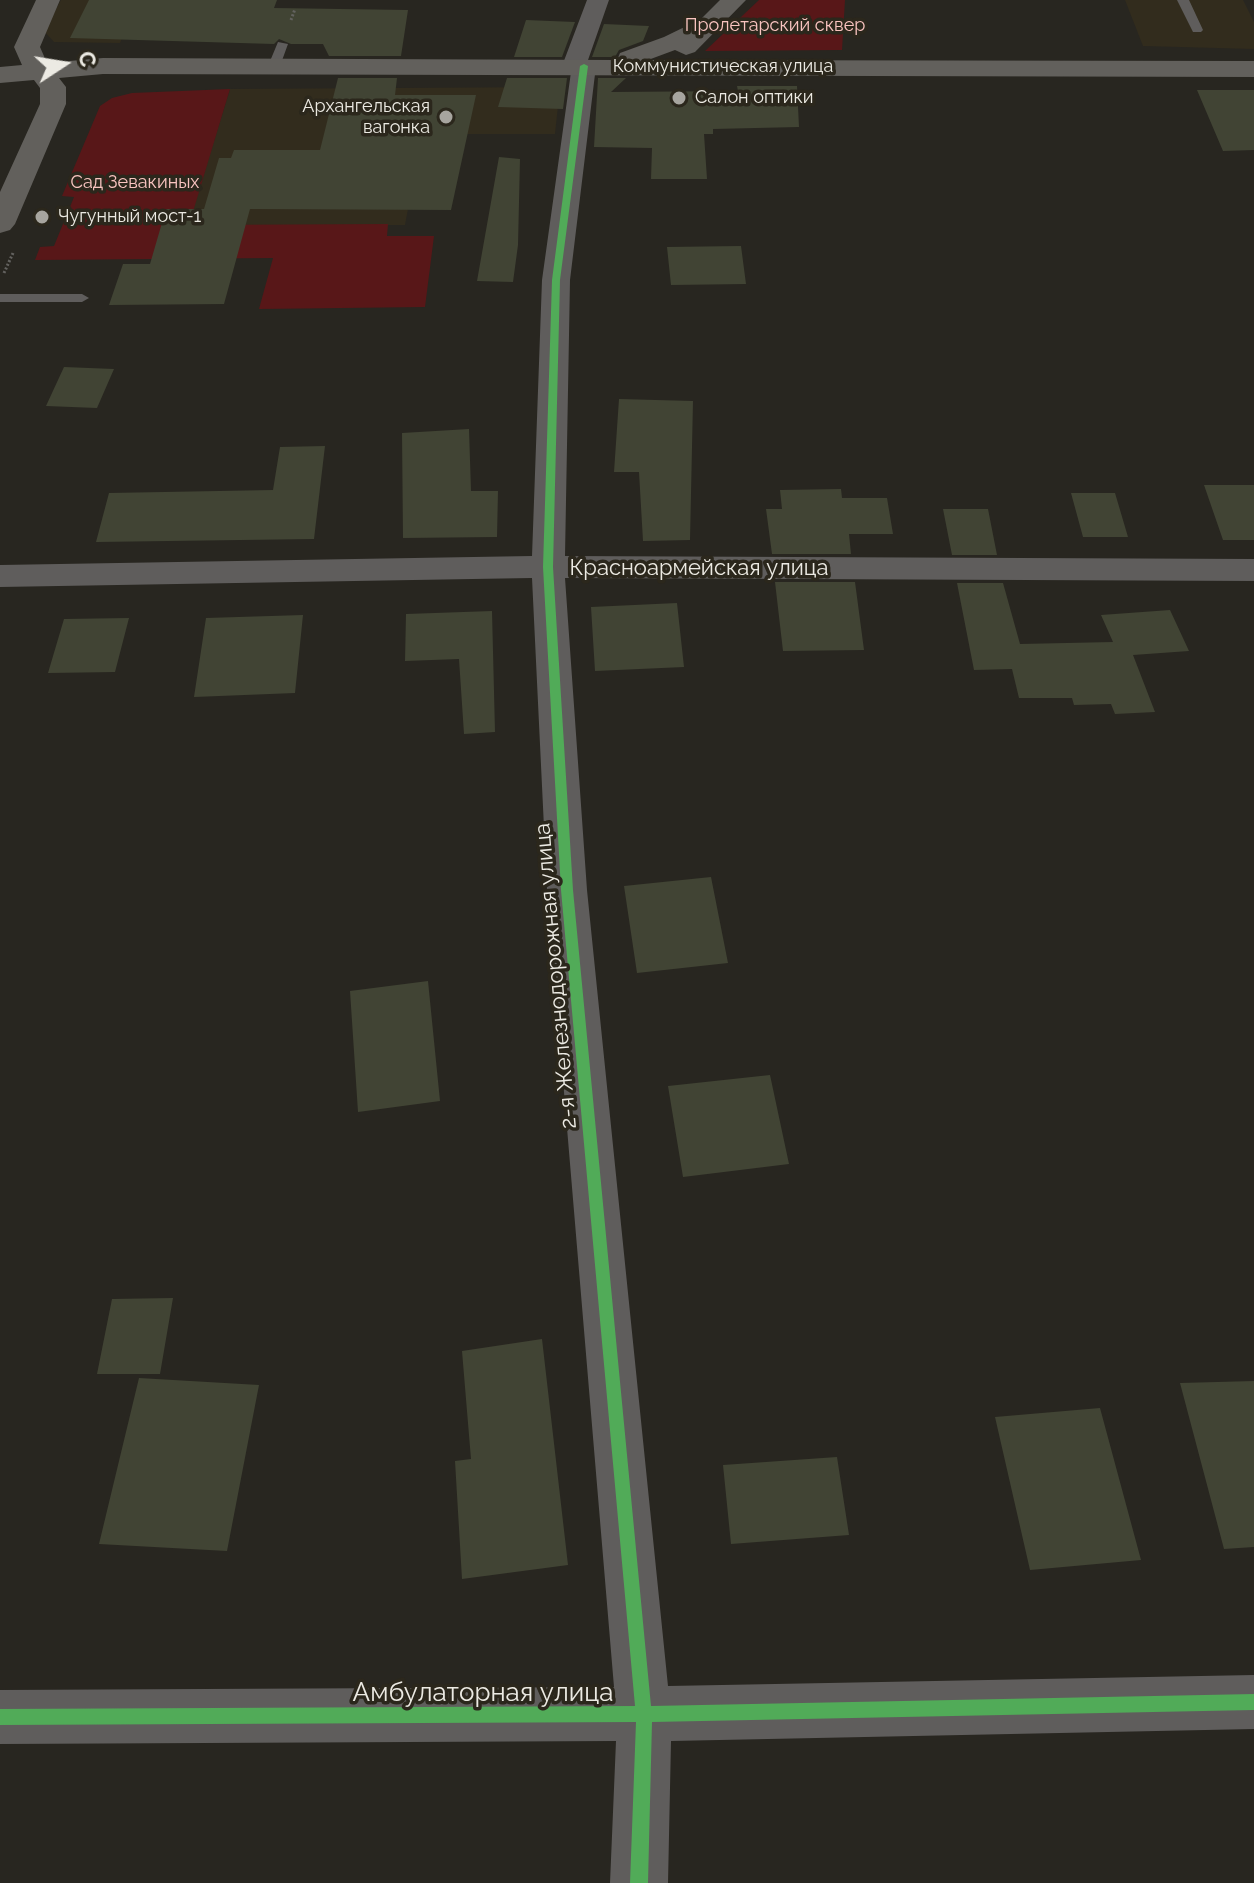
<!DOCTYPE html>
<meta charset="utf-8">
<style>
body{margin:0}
#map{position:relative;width:1254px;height:1883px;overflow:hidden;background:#282620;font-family:Raleway,sans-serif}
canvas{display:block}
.north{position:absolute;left:24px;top:24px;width:80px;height:80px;-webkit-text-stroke:6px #2b271c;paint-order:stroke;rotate:78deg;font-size:22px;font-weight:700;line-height:32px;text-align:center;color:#eceae3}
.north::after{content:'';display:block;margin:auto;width:28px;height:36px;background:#eceae3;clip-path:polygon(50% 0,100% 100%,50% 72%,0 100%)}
</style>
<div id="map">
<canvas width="1254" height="1883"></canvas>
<div class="north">С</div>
</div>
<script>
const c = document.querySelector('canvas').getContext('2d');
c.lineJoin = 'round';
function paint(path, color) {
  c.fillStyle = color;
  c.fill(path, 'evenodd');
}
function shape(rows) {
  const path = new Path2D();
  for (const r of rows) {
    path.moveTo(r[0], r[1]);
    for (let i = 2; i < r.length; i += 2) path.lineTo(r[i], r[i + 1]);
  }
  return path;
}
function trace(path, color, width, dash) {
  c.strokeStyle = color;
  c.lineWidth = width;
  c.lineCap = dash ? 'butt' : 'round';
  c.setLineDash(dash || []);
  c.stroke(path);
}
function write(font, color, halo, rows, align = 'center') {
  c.font = font + ' Raleway,sans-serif';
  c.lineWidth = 7;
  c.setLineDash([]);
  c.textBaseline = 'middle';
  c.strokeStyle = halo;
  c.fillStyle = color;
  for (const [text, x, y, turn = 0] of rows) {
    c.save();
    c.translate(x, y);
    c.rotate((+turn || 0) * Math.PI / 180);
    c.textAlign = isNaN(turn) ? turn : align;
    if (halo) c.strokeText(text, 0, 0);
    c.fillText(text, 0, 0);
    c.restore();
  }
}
paint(shape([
 [61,0,139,0,120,43,54,42,44,31],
 [1125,0,1243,0,1254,22,1254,49,1143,46],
 [560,87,555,134,422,134,405,225,188,225,230,89]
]), '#322c1d');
paint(shape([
 [759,0,845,0,842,50,705,51],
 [230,89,189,225,388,224,387,236,434,236,425,307,259,309,273,258,35,260,40,247,54,246,74,197,62,196,100,106,112,98,132,93]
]), '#581718');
paint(shape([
 [89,0,277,0,274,8,408,10,401,56,329,56,323,44,291,44,279,39,274,44,70,38],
 [526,20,575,22,562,57,514,57],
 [604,24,649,26,643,41,619,50,615,57,592,57],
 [338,78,397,78,395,95,476,95,451,210,250,209,224,304,109,305,123,264,150,264,166,209,204,209,219,158,231,158,234,150,320,150],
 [507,78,567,78,563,109,498,107],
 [598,78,626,78,611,92,738,91,737,86,797,86,799,127,713,129,713,134,704,134,707,179,651,179,652,148,594,147],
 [1197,90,1254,90,1254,150,1223,151],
 [499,157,520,159,518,245,513,282,477,281],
 [741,246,746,284,671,285,667,247],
 [64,367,114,369,97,408,46,406],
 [619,399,693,401,690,540,643,541,639,472,614,472],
 [469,429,471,491,498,491,497,537,403,538,402,433],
 [325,446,314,539,96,542,109,493,273,490,280,447],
 [1204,485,1254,485,1254,540,1223,540],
 [841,489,842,498,887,498,893,534,849,534,851,554,772,554,766,509,782,509,780,490],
 [1071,493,1115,493,1128,537,1083,537],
 [943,509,988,509,997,555,952,555],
 [775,582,855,582,864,650,783,651],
 [957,583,1003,583,1020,644,1113,642,1101,615,1170,610,1189,651,1133,655,1155,712,1115,714,1111,704,1074,705,1072,698,1019,698,1012,669,974,670],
 [677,603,684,667,595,671,591,607],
 [492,611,495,732,464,734,459,659,405,661,406,614],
 [303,615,295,693,194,697,206,618],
 [129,618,115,672,48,673,64,619],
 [711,877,728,963,637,973,624,886],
 [428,981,440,1101,358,1112,350,991],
 [770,1075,789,1164,683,1177,668,1086],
 [173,1298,160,1374,97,1374,112,1299],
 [542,1339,568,1565,462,1579,455,1461,471,1459,462,1351],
 [139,1378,259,1385,227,1551,99,1544],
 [1254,1381,1254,1547,1224,1549,1180,1383],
 [1100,1408,1141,1560,1030,1570,995,1417],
 [837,1457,849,1535,731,1544,723,1465]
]), '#414434');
trace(shape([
 [291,20,295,9],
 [4,273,13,253]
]), '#63625f', 3, [2, 2]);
paint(shape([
 [1177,0,1189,0,1203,30,1201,32,1193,32,1177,0],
 [278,42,288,44,280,66,274,70,268,66,278,42],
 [0,294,82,294,89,298,82,302,0,302,0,294]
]), '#5f5d5c');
paint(shape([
 [587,0,609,0,588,60,596,66,570,280,565,556,1254,559,1254,581,565,578,587,890,668,1686,1254,1675,1254,1729,671,1741,668,1883,610,1883,616,1741,0,1744,0,1690,614,1687,547,890,532,578,0,587,0,565,532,556,542,280,571,72,562,66,587,0]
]), '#5f5d5c');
paint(shape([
 [36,0,60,0,40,47,47,63,103,58,617,60,620,53,664,37,701,19,720,0,746,0,695,52,686,55,675,50,648,60,1254,61,1254,77,103,74,59,78,66,87,66,104,15,224,10,230,0,233,0,192,40,104,40,88,34,80,0,83,0,67,22,65,14,47,36,0]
]), '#62605c');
paint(shape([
 [584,64,588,66,560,280,553,567,573,890,651,1706,1254,1694,1254,1710,652,1722,648,1883,630,1883,636,1722,0,1725,0,1709,635,1706,561,890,543,567,552,280,580,66,584,64]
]), '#51ab58');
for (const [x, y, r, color] of [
 [679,98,8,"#a7a59f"],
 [446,117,8,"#a7a59f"],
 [42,217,8,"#a7a59f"]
]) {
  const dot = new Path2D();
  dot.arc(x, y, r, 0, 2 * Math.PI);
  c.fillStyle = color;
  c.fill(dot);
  trace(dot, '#2b271c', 3);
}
write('18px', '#f9c4c0', '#2b271c', [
 ["Пролетарский сквер",775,26],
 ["Сад Зевакиных",135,183]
]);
write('18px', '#eceae3', '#2b271c', [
 ["Коммунистическая улица",723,67]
]);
write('18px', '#eceae3', '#2b271c', [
 ["Салон оптики",695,98],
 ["Архангельская",430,107,"right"],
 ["вагонка",430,128,"right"],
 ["Чугунный мост-1",58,217]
], 'left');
write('22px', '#eceae3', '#2b271c', [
 ["Красноармейская улица",699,568],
 ["2-я Железнодорожная улица",556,976,-95]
]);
write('26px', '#eceae3', '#2b271c', [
 ["Амбулаторная улица",483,1693]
]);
</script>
